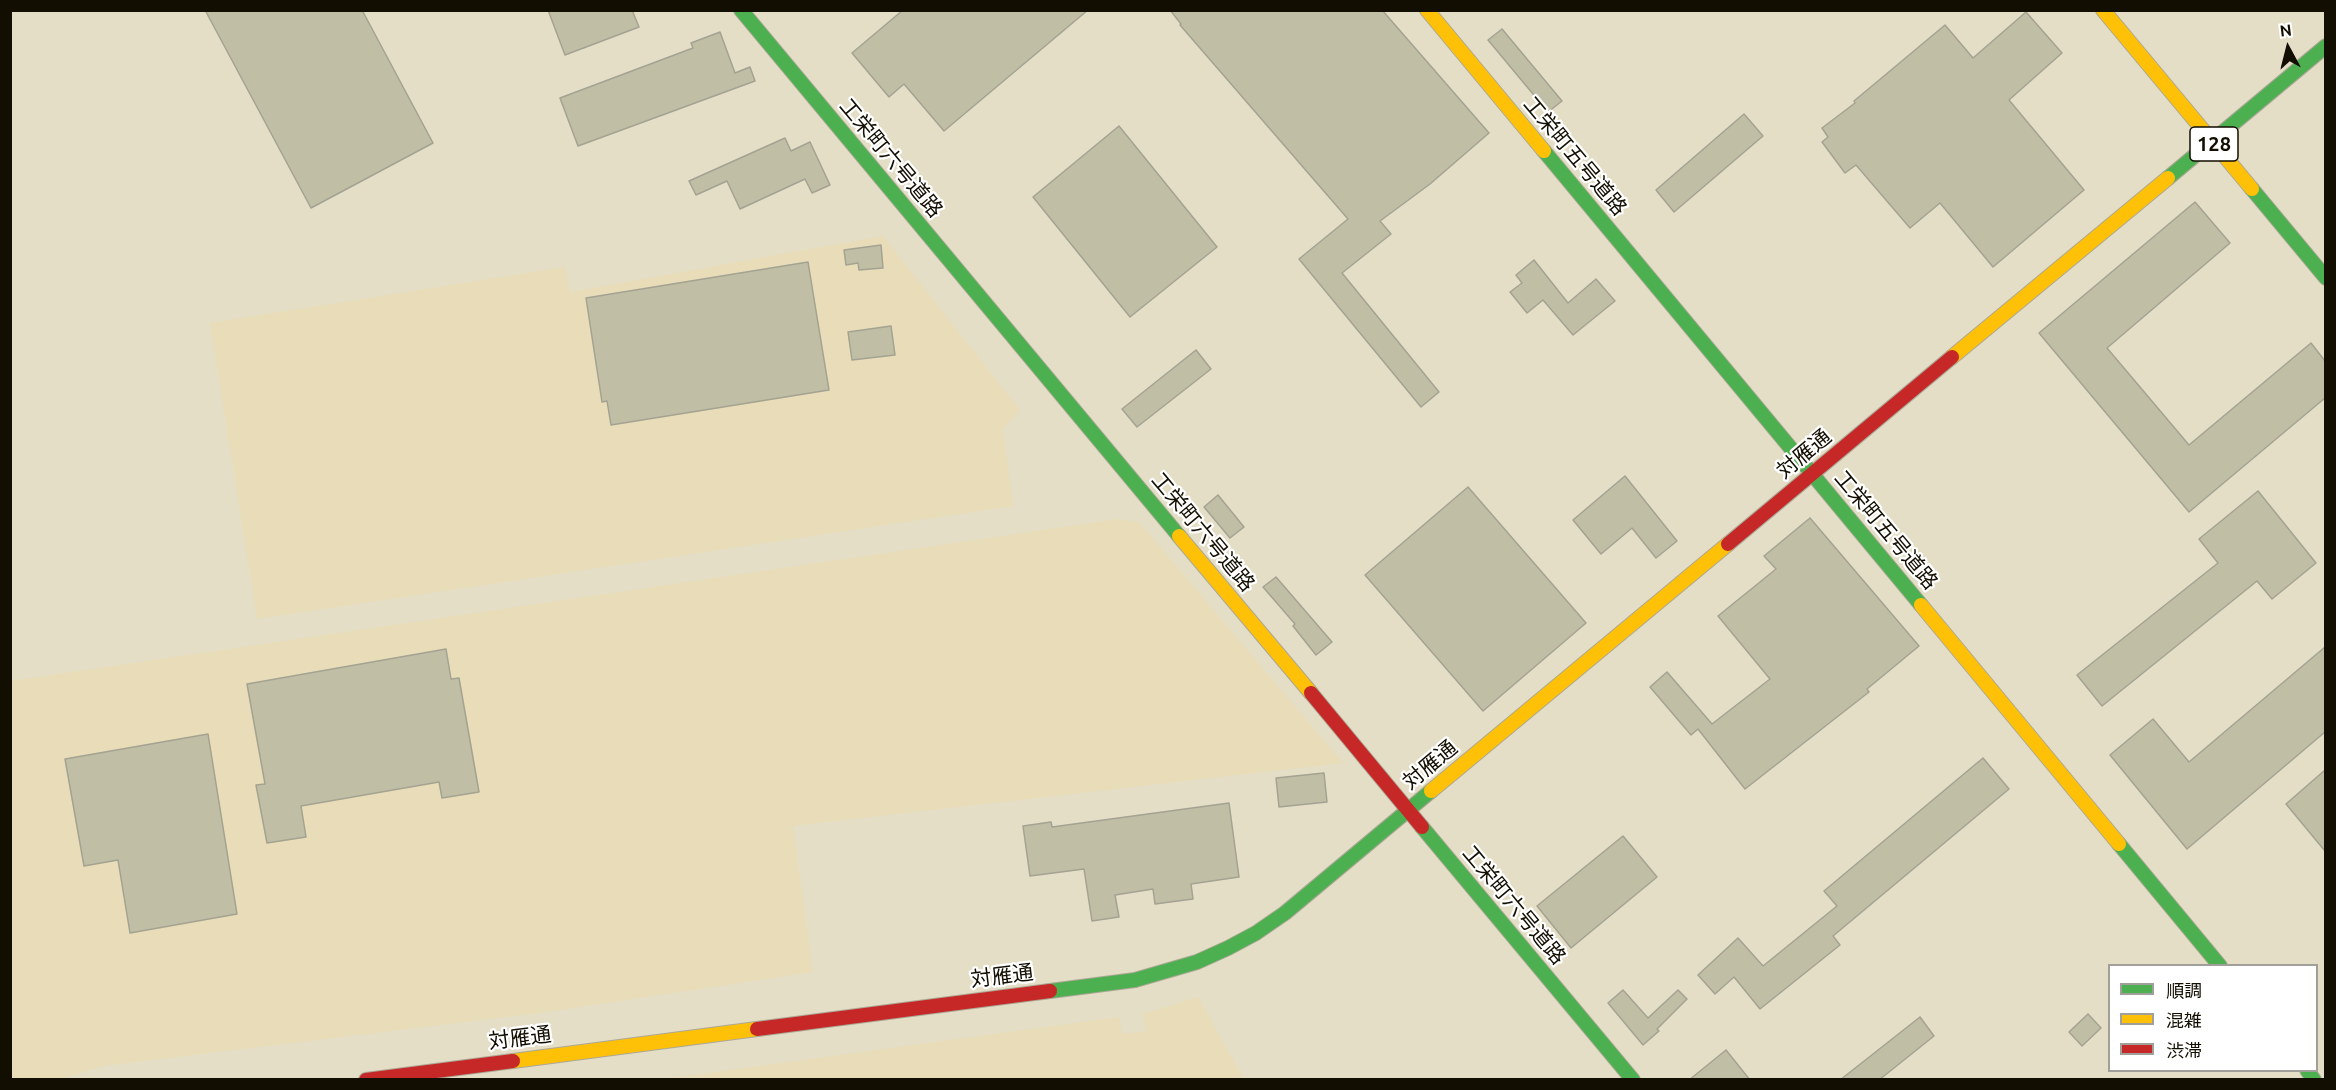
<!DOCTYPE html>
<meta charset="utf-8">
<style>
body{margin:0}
#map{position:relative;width:2336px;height:1090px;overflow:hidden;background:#e4dec7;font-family:Ubuntu,"Noto Sans JP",sans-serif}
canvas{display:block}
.frame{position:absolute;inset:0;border:12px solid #130e02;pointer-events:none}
.legend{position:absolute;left:2108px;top:964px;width:210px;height:108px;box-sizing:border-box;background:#fff;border:2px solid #a19f9a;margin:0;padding:8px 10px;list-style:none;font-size:18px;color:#130e02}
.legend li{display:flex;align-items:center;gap:12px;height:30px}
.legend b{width:30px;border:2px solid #a19f9a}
.north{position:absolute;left:2258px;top:18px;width:60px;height:60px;-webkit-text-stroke:4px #fff;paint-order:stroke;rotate:353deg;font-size:16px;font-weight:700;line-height:24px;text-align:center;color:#130e02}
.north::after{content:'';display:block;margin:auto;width:21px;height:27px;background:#130e02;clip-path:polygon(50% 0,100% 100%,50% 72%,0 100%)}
</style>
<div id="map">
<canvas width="2336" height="1090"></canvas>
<div class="frame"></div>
<ul class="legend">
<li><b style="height:8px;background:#4caf50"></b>順調</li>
<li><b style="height:8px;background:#ffc107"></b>混雑</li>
<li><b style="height:8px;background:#c62828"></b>渋滞</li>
</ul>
<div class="north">N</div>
</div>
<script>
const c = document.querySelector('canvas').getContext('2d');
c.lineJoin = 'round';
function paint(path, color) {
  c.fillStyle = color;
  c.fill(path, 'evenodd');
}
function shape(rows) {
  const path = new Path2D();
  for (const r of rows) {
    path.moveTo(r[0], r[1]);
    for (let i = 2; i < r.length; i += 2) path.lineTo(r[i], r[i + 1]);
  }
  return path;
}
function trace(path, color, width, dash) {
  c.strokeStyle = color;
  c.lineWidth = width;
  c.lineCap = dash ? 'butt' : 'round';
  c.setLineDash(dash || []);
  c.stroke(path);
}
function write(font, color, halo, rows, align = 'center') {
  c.font = font + ' Ubuntu,"Noto Sans JP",sans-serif';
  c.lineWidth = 4.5;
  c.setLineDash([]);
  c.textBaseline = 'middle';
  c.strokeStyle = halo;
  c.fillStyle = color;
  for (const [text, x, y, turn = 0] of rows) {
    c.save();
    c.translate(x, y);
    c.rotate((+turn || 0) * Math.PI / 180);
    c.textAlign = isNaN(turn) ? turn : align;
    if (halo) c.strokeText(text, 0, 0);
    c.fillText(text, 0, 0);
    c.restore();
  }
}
paint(shape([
 [883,236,1020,410,1003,429,1013,506,257,619,210,323,565,267,570,292],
 [1118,519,1139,522,1343,763,793,826,813,972,540,1013,103,1066,61,1079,11,1079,10,681],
 [1198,997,1244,1079,663,1079,1119,1017,1122,1034,1146,1031,1142,1014]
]), '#e8ddb8');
const building = shape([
 [205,10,362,10,433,143,311,208,205,10],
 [548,10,632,10,639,27,565,55,548,10],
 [903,10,1088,10,944,131,904,84,889,97,852,53,903,10],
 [1170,10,1382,10,1489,133,1430,184,1380,221,1391,234,1342,273,1439,392,1421,407,1299,259,1348,219,1180,25,1181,24,1170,10],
 [2026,12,2062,53,2009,100,2084,190,1993,267,1940,203,1910,228,1856,165,1845,173,1822,142,1828,137,1822,128,1855,103,1854,101,1945,25,1973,58,2026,12],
 [1502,29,1562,101,1548,112,1488,40,1502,29],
 [720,32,735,73,750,67,755,81,578,146,560,98,693,48,691,43,720,32],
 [1744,114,1763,136,1674,212,1656,190,1744,114],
 [1119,126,1217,247,1130,317,1033,197,1119,126],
 [785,138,791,151,810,142,830,185,812,193,805,179,740,209,727,181,696,195,689,181,785,138],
 [2195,202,2230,243,2107,348,2189,445,2311,343,2325,361,2325,398,2189,512,2039,333,2195,202],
 [881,245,883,268,859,270,858,263,846,265,844,250,881,245],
 [1534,260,1568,303,1596,279,1615,301,1573,335,1543,300,1527,313,1510,292,1522,283,1516,275,1534,260],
 [808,262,829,390,611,425,607,401,602,402,586,298,808,262],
 [891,326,895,355,852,360,848,332,891,326],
 [1196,350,1211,369,1137,427,1122,409,1196,350],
 [1625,476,1677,541,1656,558,1632,528,1601,554,1573,520,1625,476],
 [1468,487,1586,623,1483,711,1365,575,1468,487],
 [2258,491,2316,563,2272,599,2257,581,2102,706,2077,675,2218,563,2199,539,2258,491],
 [1218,495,1244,527,1230,538,1204,507,1218,495],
 [1810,518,1919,646,1867,689,1869,692,1745,789,1698,729,1691,735,1650,687,1667,672,1712,724,1770,679,1718,616,1776,569,1764,556,1810,518],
 [1276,577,1332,642,1316,655,1293,626,1295,624,1263,587,1276,577],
 [2325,647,2325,732,2187,849,2110,755,2153,719,2189,762,2325,647],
 [446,649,451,679,459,678,479,792,442,798,439,782,301,806,306,837,267,843,256,785,265,784,247,684,446,649],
 [208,734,237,914,130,933,118,860,84,866,65,759,208,734],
 [1983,758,2009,789,1833,936,1840,945,1760,1009,1734,977,1715,994,1698,975,1738,938,1763,966,1837,906,1824,891,1983,758],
 [2325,770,2325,851,2286,804,2325,770],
 [1324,773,1327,802,1279,807,1276,778,1324,773],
 [1229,803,1239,877,1191,884,1193,899,1155,904,1153,889,1115,895,1119,917,1092,921,1084,869,1030,876,1023,826,1051,822,1052,827,1229,803],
 [1623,836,1657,877,1571,948,1537,906,1623,836],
 [1623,990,1648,1018,1678,990,1687,999,1657,1029,1659,1031,1643,1045,1608,1003,1623,990],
 [2088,1014,2101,1028,2082,1046,2069,1032,2088,1014],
 [1920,1017,1934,1036,1879,1080,1840,1080,1920,1017],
 [1726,1050,1750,1080,1689,1080,1726,1050]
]);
paint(building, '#c0bfa5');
trace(building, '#a4a291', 1.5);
const fast = shape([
 [741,10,1179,536],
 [1544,151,1921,605],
 [2168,178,2326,46],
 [2252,189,2326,278],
 [1422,827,1633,1080],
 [2119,844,2220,966],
 [1050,991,1135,980,1197,962,1228,948,1256,933,1285,913,1431,791],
 [2307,1070,2314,1080]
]);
const slow = shape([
 [1427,10,1544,151],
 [2103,10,2252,189],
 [1952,357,2168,178],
 [1179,536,1311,693],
 [1921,605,2119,844],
 [1431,791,1728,544],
 [513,1061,757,1029]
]);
const jam = shape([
 [1728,544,1952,357],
 [1311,693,1422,827],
 [757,1029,1050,991],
 [366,1080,513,1061]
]);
trace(fast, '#aca896', 16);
trace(slow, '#aca896', 16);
trace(jam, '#aca896', 16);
trace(fast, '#4caf50', 14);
trace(slow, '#ffc107', 14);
trace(jam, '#c62828', 14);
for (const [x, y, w] of [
 [2214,144,48]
]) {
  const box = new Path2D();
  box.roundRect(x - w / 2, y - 17, w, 34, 4.5);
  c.fillStyle = '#fff';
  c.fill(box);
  trace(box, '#130e02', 1.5);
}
write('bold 20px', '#130e02', null, [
 ["128",2214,144]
]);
write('21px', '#130e02', '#fff', [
 ["工栄町五号道路",1575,156,50],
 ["工栄町六号道路",891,158,50],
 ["対雁通",1804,454,-40],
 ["工栄町五号道路",1886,530,50],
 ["工栄町六号道路",1203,532,50],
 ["対雁通",1430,765,-40],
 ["工栄町六号道路",1514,905,50],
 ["対雁通",1002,976,-7],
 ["対雁通",520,1038,-7]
]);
</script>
